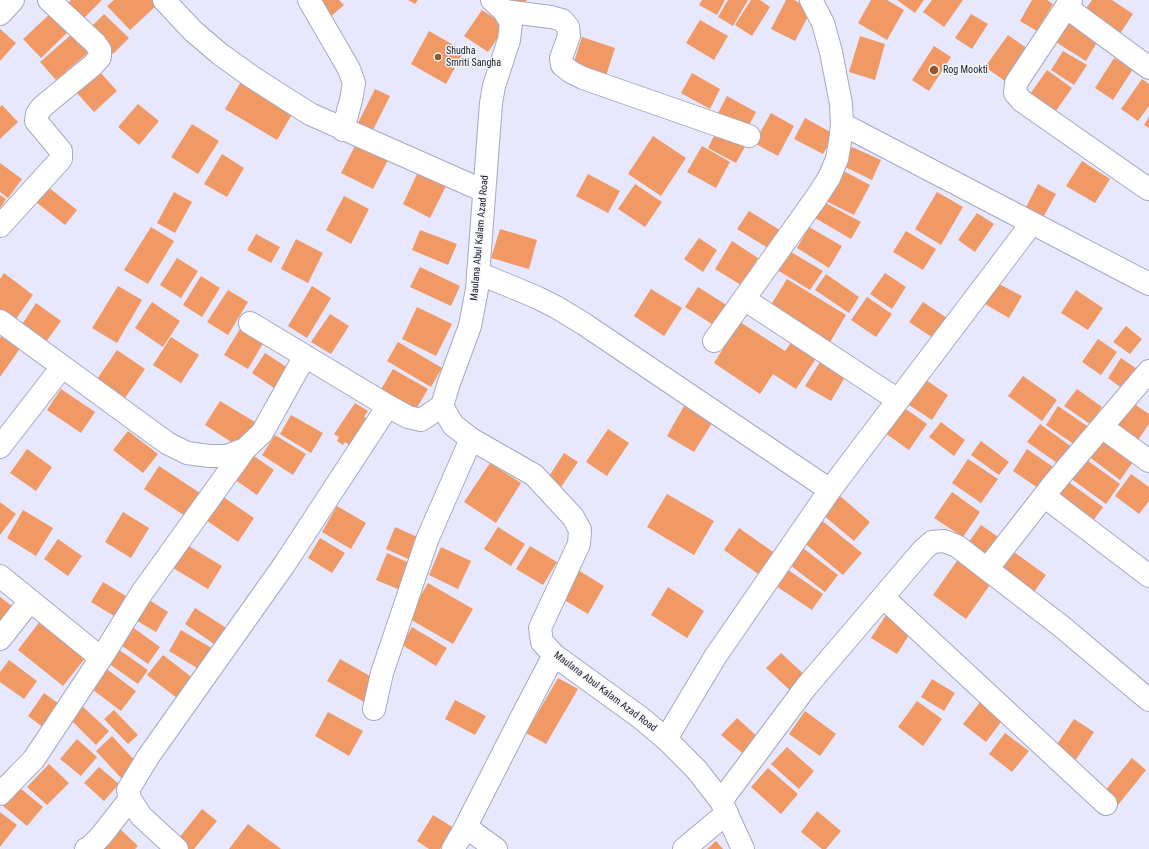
<!DOCTYPE html>
<style>
body{margin:0}
canvas{display:block;background:#e7e8fd}
</style>
<canvas width="1149" height="849"></canvas>
<script>
const c = document.querySelector('canvas').getContext('2d');
c.lineJoin = 'round';
function paint(path, color) {
  c.fillStyle = color;
  c.fill(path, 'evenodd');
}
function shape(rows) {
  const path = new Path2D();
  for (const r of rows) {
    path.moveTo(r[0], r[1]);
    for (let i = 2; i < r.length; i += 2) path.lineTo(r[i], r[i + 1]);
  }
  return path;
}
function trace(path, color, width, dash) {
  c.strokeStyle = color;
  c.lineWidth = width;
  c.lineCap = dash ? 'butt' : 'round';
  c.setLineDash(dash || []);
  c.stroke(path);
}
function write(font, color, halo, rows, align = 'center') {
  c.font = font + ' "Roboto Condensed",sans-serif';
  c.lineWidth = 3;
  c.setLineDash([]);
  c.textBaseline = 'middle';
  c.strokeStyle = halo;
  c.fillStyle = color;
  for (const [text, x, y, turn = 0] of rows) {
    c.save();
    c.translate(x, y);
    c.rotate((+turn || 0) * Math.PI / 180);
    c.textAlign = isNaN(turn) ? turn : align;
    if (halo) c.strokeText(text, 0, 0);
    c.fillText(text, 0, 0);
    c.restore();
  }
}
paint(shape([
 [71,0,102,0,81,21,65,6],
 [114,0,152,0,157,5,130,30,107,6],
 [314,0,339,0,344,5,329,18],
 [408,0,418,0,415,4],
 [513,0,527,0,522,6],
 [702,0,725,0,717,15,699,5],
 [728,0,748,0,733,26,718,17],
 [751,0,760,0,770,7,752,36,735,25],
 [786,0,794,0,812,9,795,41,771,29],
 [871,0,887,0,904,10,887,40,858,23],
 [897,0,924,0,915,13],
 [932,0,963,0,944,27,923,12],
 [1032,0,1047,0,1053,4,1037,31,1020,21],
 [1092,0,1112,0,1133,14,1117,38,1082,14],
 [482,10,506,26,488,52,464,36],
 [53,11,70,30,41,58,23,39],
 [104,14,129,38,113,54,88,30],
 [971,14,988,24,972,49,955,38],
 [700,20,728,36,714,60,686,43],
 [1067,20,1099,39,1086,61,1054,41],
 [0,29,16,43,0,61],
 [429,31,464,51,446,84,411,64],
 [73,33,90,51,56,80,40,62],
 [1008,35,1028,49,1005,81,985,67],
 [860,36,885,44,875,80,849,72],
 [582,37,615,48,606,76,573,65],
 [934,46,951,57,929,91,912,80],
 [1063,51,1087,65,1074,85,1051,70],
 [1114,58,1133,69,1113,100,1095,88],
 [1047,70,1072,88,1053,115,1028,97],
 [100,72,117,91,94,112,76,92],
 [692,73,720,89,710,109,681,93],
 [1142,79,1149,84,1149,106,1138,121,1121,109],
 [242,80,294,111,277,140,225,109],
 [375,89,390,96,370,136,355,129],
 [727,96,756,112,746,131,717,115],
 [138,104,159,121,139,145,118,127],
 [2,105,18,122,0,139,0,107],
 [771,113,794,126,778,156,754,143],
 [1149,117,1149,128,1144,125],
 [805,118,834,134,823,154,794,139],
 [192,124,219,141,198,174,171,157],
 [718,128,747,143,736,163,708,148],
 [653,136,686,158,661,196,628,174],
 [356,144,388,160,373,189,341,173],
 [702,146,730,162,716,188,687,172],
 [852,147,881,160,872,180,843,166],
 [222,154,244,168,227,197,204,184],
 [1082,161,1110,179,1095,203,1066,186],
 [0,163,22,179,8,198,0,192],
 [842,170,870,185,854,215,826,201],
 [418,172,446,186,430,218,403,204],
 [588,174,620,191,608,213,576,196],
 [635,184,662,202,645,227,618,209],
 [1038,184,1056,194,1041,221,1024,211],
 [48,187,77,210,65,225,36,202],
 [174,192,192,202,175,233,157,223],
 [937,192,963,207,941,245,915,229],
 [0,195,6,199,0,208],
 [344,196,369,209,351,244,326,230],
 [824,202,861,222,851,239,815,218],
 [749,211,783,232,771,250,737,229],
 [977,213,994,224,975,252,958,240],
 [151,227,174,241,148,284,124,270],
 [809,227,842,246,829,268,797,248],
 [500,229,537,240,529,269,491,258],
 [420,230,457,244,448,265,412,250],
 [906,231,936,249,923,270,893,252],
 [256,234,280,247,271,263,247,250],
 [699,238,717,250,703,272,684,259],
 [296,239,323,253,308,283,281,269],
 [732,241,758,258,741,285,715,269],
 [786,249,823,271,810,290,774,268],
 [177,258,198,271,181,298,160,285],
 [420,267,460,286,451,306,410,287],
 [4,273,33,295,13,323,0,314,0,279],
 [885,273,906,287,892,309,870,294],
 [826,274,859,297,849,313,815,290],
 [201,276,220,288,202,317,183,305],
 [787,279,846,315,829,344,769,308],
 [997,283,1022,296,1009,318,985,304],
 [118,286,142,300,117,343,92,328],
 [312,286,331,298,307,338,288,326],
 [698,287,728,306,715,326,685,307],
 [651,289,682,308,664,336,634,316],
 [228,290,248,302,228,335,207,322],
 [1076,290,1103,308,1088,330,1061,313],
 [867,297,892,314,876,337,851,320],
 [152,302,180,321,163,347,135,328],
 [923,302,947,318,933,338,909,322],
 [36,303,61,321,43,346,19,329],
 [417,307,452,324,436,356,402,339],
 [330,314,349,326,331,354,311,342],
 [740,322,785,351,792,341,817,357,796,389,773,374,760,394,714,363],
 [243,324,266,338,248,369,224,355],
 [1126,326,1142,339,1130,354,1113,342],
 [3,334,21,347,0,377,0,338],
 [171,337,199,355,181,383,153,365],
 [1098,339,1117,352,1101,375,1082,362],
 [398,342,442,368,431,387,387,361],
 [117,350,145,369,123,401,95,382],
 [265,353,288,368,274,388,252,373],
 [1121,358,1137,369,1123,389,1108,378],
 [820,362,845,377,831,401,805,386],
 [393,369,428,389,415,411,380,391],
 [1023,376,1057,400,1042,421,1008,396],
 [926,380,948,395,932,420,909,405],
 [61,389,95,412,81,433,47,410],
 [1077,389,1102,407,1090,424,1064,406],
 [220,401,255,422,239,447,205,425],
 [1130,401,1149,414,1149,424,1134,446,1110,430],
 [355,403,368,411,364,417,369,420,349,449,347,448,349,445,345,442,343,445,337,441,339,437,334,434],
 [684,406,712,423,694,452,667,436],
 [1058,406,1087,426,1075,445,1046,425],
 [903,407,927,424,909,450,885,433],
 [291,415,323,433,311,453,280,434],
 [941,422,965,440,954,456,929,437],
 [1040,424,1076,450,1063,467,1027,442],
 [608,429,629,443,607,476,586,462],
 [128,431,158,454,143,473,113,450],
 [1099,432,1136,458,1120,480,1084,453],
 [275,435,306,454,293,475,262,455],
 [981,441,1009,462,999,475,971,455],
 [27,449,52,467,36,491,10,473],
 [1027,449,1059,471,1044,492,1013,471],
 [564,453,578,462,557,493,544,484],
 [251,454,274,470,257,495,234,479],
 [1080,455,1120,484,1106,504,1066,475],
 [968,459,998,479,981,503,952,483],
 [490,463,521,483,496,523,464,502],
 [159,466,203,495,188,518,144,489],
 [1131,474,1149,487,1149,501,1139,514,1115,496],
 [1063,478,1103,507,1090,525,1051,496],
 [216,492,254,518,238,542,200,516],
 [952,492,980,512,963,537,934,518],
 [667,494,714,521,694,555,647,527],
 [839,495,870,522,854,541,823,515],
 [0,502,16,514,0,535],
 [337,506,366,523,351,549,322,532],
 [23,510,53,528,36,556,7,538],
 [123,512,149,528,131,558,105,542],
 [820,519,862,553,843,575,802,541],
 [981,525,1004,541,992,559,968,543],
 [395,527,424,540,415,562,386,549],
 [498,527,525,544,511,566,484,549],
 [739,528,776,554,761,576,724,550],
 [320,538,345,553,332,573,308,558],
 [58,539,82,556,68,576,44,559],
 [187,545,222,566,208,589,173,568],
 [799,545,838,575,825,592,786,562],
 [530,546,557,562,543,585,516,569],
 [441,547,471,561,458,589,429,575],
 [1011,550,1046,575,1031,596,996,570],
 [387,553,416,566,405,592,376,580],
 [959,558,992,582,966,619,933,595],
 [784,567,823,594,812,610,773,584],
 [578,570,604,586,588,614,561,598],
 [103,582,126,596,114,616,91,602],
 [428,583,473,609,453,644,408,618],
 [668,587,704,611,687,638,651,615],
 [0,597,16,609,0,630],
 [146,598,168,612,156,632,134,619],
 [195,608,228,629,217,646,185,624],
 [886,615,911,632,897,654,871,638],
 [44,616,90,652,63,686,18,650],
 [131,626,160,647,148,664,118,643],
 [412,627,447,648,436,666,402,645],
 [181,630,215,650,202,671,169,651],
 [115,647,148,670,138,684,105,661],
 [781,653,808,678,794,694,766,668],
 [163,655,198,682,182,702,147,675],
 [340,659,377,680,364,702,327,681],
 [9,660,37,681,24,699,0,682,0,672],
 [104,667,136,691,121,711,89,687],
 [558,678,578,689,546,744,526,733],
 [932,679,955,693,944,711,921,697],
 [44,693,65,708,48,731,28,716],
 [984,697,1007,714,986,742,963,724],
 [455,700,486,716,475,735,445,719],
 [917,701,942,719,923,746,898,727],
 [81,705,109,731,96,745,68,717],
 [114,710,138,735,128,744,104,719],
 [805,711,836,734,820,756,789,734],
 [328,712,363,731,349,756,315,736],
 [737,718,760,739,746,756,721,735],
 [1074,719,1094,732,1073,764,1053,750],
 [1005,733,1029,751,1012,772,989,754],
 [112,736,138,764,122,779,96,751],
 [77,739,97,757,81,776,60,759],
 [787,747,814,771,799,789,771,764],
 [1132,758,1146,770,1118,805,1103,793],
 [49,764,69,783,47,805,27,787],
 [99,767,119,784,104,801,84,783],
 [768,768,798,794,781,814,751,787],
 [19,787,43,807,27,826,3,806],
 [202,809,217,821,194,849,182,849,175,843],
 [817,811,841,831,826,849,822,849,801,832],
 [0,812,17,825,0,847],
 [433,815,454,828,440,849,429,849,417,841],
 [248,824,281,849,229,849],
 [118,827,138,846,135,849,98,849],
 [716,841,723,849,707,849]
]), '#f09965');
const minor = shape([
 [164,0,193,31,220,54,252,77,310,114,484,191],
 [309,0,349,69,354,83,351,100,343,130],
 [1071,0,1016,83,1015,93,1022,101,1148,189],
 [1066,7,1149,68],
 [504,11,551,17,562,20,568,27,569,36,561,58,562,65,571,72,583,78,749,136],
 [0,14,13,0],
 [842,124,1032,223],
 [0,226,61,159,61,151,36,121,37,114,42,107,93,65,100,57,100,50,95,43,49,0],
 [478,273,536,297,556,307,584,324,830,490],
 [744,299,898,400],
 [0,321,167,443,187,453,209,456,227,456,245,449,262,433,305,356],
 [250,323,388,406,408,417,421,420,442,406],
 [714,341,816,198,829,178,837,159,840,142,842,124,841,104,831,52,823,23,811,0],
 [1102,427,1149,461],
 [0,447,62,367],
 [1044,496,1149,576],
 [987,569,1055,482,1149,371],
 [0,576,101,658],
 [883,597,1106,804],
 [0,639,30,601],
 [374,709,382,673,427,540,471,439],
 [666,739,715,657,830,490,1032,223,1149,284],
 [0,794,34,759,105,652,141,594,245,449],
 [721,801,806,687,923,550,932,542,944,541,957,546,1061,626,1149,700],
 [466,827,496,849],
 [86,849,90,847,101,836,130,799],
 [177,849,141,816,130,799,128,790,148,757,284,565,388,406],
 [453,849,464,830,520,720,554,655],
 [684,849,727,813]
]);
const tertiary = shape([
 [492,0,504,11,511,23,509,40,494,86,491,103,477,289,470,326,449,383,442,406,453,425,471,439,534,475,573,517,580,530,579,544,540,628,542,642,554,655,641,718,666,739,696,769,721,801,743,849]
]);
trace(minor, '#a6a8c0', 24);
trace(tertiary, '#a6a8c0', 24);
trace(minor, '#fff', 22);
trace(tertiary, '#fff', 22);
for (const [x, y, r, color] of [
 [438,57,4,"#995428"],
 [934,70,5,"#995428"]
]) {
  const dot = new Path2D();
  dot.arc(x, y, r, 0, 2 * Math.PI);
  c.fillStyle = color;
  c.fill(dot);
  trace(dot, '#f6f7fc', 1.5);
}
write('10px', '#1a1b24', '#f6f7fc', [
 ["Shudha",446,51],
 ["Smriti Sangha",446,63],
 ["Rog Mookti",943,70]
], 'left');
write('10px', '#1a1b24', '#f6f7fc', [
 ["Maulana Abul Kalam Azad Road",480,238,-85],
 ["Maulana Abul Kalam Azad Road",605,692,37]
]);
</script>
